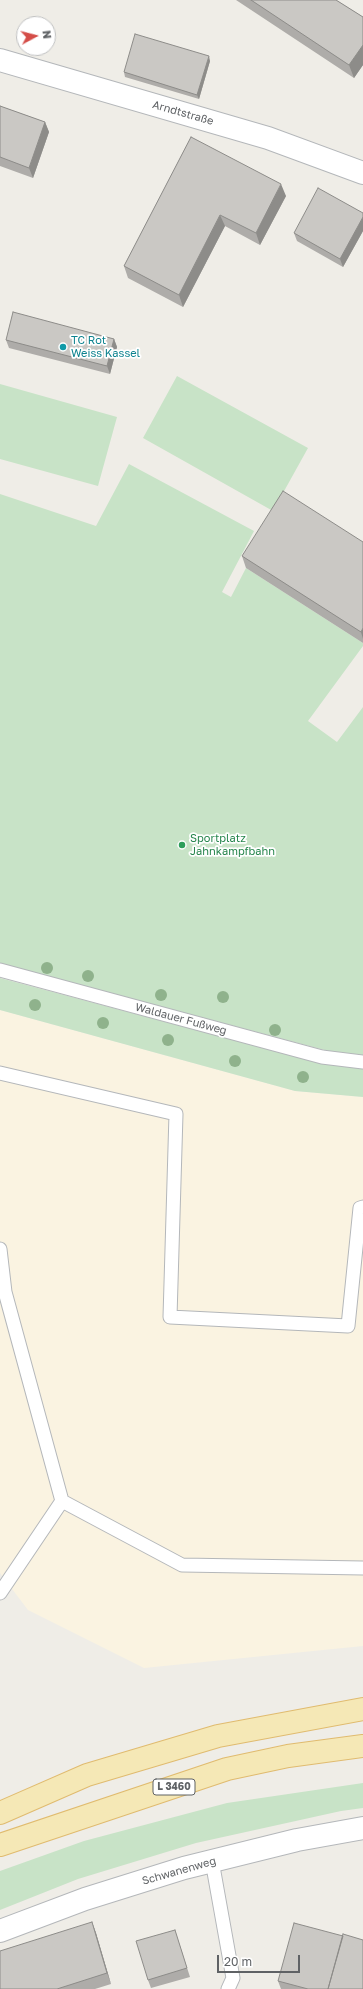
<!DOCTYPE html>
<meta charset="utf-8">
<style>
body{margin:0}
#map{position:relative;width:363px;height:1989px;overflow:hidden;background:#efede7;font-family:"Golos Text",sans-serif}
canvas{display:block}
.north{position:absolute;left:16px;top:16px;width:40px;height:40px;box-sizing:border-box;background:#fff;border:1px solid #bfc0c1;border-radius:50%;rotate:83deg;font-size:11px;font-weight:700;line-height:16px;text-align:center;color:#5f6265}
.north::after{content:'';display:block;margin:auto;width:14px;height:18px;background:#d44d48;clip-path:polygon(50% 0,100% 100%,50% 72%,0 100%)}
.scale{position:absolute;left:217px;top:1955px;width:83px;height:18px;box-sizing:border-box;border:2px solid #5f6265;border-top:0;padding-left:5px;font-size:12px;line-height:14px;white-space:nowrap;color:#5f6265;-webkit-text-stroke:3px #fff;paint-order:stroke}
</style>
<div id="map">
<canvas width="363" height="1989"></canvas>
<div class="north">N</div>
<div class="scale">20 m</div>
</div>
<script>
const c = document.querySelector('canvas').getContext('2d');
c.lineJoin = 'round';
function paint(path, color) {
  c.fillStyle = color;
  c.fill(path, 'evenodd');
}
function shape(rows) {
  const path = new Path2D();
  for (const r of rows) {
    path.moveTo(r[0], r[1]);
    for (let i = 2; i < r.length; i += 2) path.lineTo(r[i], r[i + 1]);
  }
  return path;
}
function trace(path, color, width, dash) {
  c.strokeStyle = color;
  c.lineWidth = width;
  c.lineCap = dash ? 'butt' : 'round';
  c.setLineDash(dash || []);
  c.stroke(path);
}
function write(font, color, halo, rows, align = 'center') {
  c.font = font + ' "Golos Text",sans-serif';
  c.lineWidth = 3.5;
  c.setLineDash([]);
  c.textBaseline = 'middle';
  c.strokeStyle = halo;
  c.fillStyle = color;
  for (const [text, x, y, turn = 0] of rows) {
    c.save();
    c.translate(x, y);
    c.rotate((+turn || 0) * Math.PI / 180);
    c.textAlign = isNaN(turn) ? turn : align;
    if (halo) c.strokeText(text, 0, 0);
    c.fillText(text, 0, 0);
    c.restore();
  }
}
paint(shape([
 [0,1010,295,1091,363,1097,363,1646,144,1668,28,1610,0,1573]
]), '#faf3e1');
paint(shape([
 [177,376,308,448,273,511,143,438],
 [0,384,117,417,98,486,0,459],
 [129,464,254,531,222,592,231,597,246,568,363,643,363,646,308,721,337,742,363,707,363,1055,332,1052,0,964,0,494,96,526],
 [0,978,309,1060,363,1067,363,1097,295,1091,0,1010],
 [363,1783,363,1808,341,1811,196,1843,78,1879,0,1910,0,1871,84,1841,227,1803]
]), '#c8e3c7');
const lane = shape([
 [0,970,322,1057,363,1062],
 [0,1073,176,1114,170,1317,348,1326,360,1208,363,1207],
 [0,1249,5,1292,62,1501,182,1565,363,1568],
 [0,1593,62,1501],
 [212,1861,233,1978,228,1989]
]);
const street = shape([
 [0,60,268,138,363,173],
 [0,1931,85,1899,184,1868,297,1840,363,1828]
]);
const primary = shape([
 [0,1813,87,1775,218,1736,363,1709],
 [0,1845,227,1769,288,1756,363,1746]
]);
trace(lane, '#b4b7ba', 15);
trace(street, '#b4b7ba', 24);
trace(primary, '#e0bb6f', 24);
trace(lane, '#fff', 13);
trace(street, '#fff', 22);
trace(primary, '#f5e8b6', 22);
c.fillStyle = '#8fb28c';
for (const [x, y] of [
 [47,968],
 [88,976],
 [161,995],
 [223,997],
 [35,1005],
 [103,1023],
 [275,1030],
 [168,1040],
 [235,1061],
 [303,1077]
]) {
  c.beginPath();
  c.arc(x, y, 6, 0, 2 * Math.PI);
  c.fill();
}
paint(shape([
 [236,0,336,0,363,17,363,65,354,78],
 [210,61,199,99,125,77,124,72],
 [0,106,45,122,49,132,33,178,0,166],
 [191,137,286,196,260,245,225,226,183,307,128,278,124,266],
 [363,213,363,231,343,267,297,241,294,233],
 [114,339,117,347,110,374,9,348,6,340],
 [363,542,363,643,246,568,242,556],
 [92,1922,96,1933,111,1984,95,1989,0,1989],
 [175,1930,190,1977,151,1988,148,1980],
 [343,1936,363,1989,281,1989,278,1981]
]), '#aeaca9');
paint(shape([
 [363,45,363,65,354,78,349,65],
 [209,56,210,61,199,99,197,95],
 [45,122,49,132,33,178,29,168],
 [281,184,286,196,260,245,256,233],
 [220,215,225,226,183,307,179,295],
 [363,217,363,231,343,267,340,259],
 [114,339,117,347,110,374,107,366],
 [363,628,363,639,361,632],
 [92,1922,96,1933,111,1984,107,1973]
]), '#8d8c89');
const building = shape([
 [251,0,336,0,363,17,363,45,349,65,251,0],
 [135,34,209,56,197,95,124,72,135,34],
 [0,106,45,122,29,168,0,157,0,106],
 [191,137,281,184,256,233,220,215,179,295,124,266,191,137],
 [318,188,363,213,363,217,340,259,294,233,318,188],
 [13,312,114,339,107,366,6,340,13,312],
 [283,491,363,542,363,628,361,632,242,556,283,491],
 [92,1922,107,1973,57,1989,0,1989,0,1951,92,1922],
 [294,1923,343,1936,328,1989,308,1989,278,1981,294,1923],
 [175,1930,187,1968,148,1980,136,1941,175,1930],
 [343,1934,363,1940,363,1989,328,1989,343,1934]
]);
paint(building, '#cac8c4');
trace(building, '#8d8c89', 1);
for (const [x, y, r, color] of [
 [63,347,4,"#0f9aa8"],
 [182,845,4,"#2e9e5b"]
]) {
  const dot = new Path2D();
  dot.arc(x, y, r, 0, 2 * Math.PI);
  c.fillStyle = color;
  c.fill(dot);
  trace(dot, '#fff', 1.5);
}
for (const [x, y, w] of [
 [174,1787,42]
]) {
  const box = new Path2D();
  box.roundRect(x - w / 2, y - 8, w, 16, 3);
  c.fillStyle = '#fff';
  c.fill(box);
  trace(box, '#5f6265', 1);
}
write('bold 10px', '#5f6265', null, [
 ["L 3460",174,1787]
]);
write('11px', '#5f6265', '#fff', [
 ["Arndtstraße",183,113,16],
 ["Waldauer Fußweg",181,1019,15],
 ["Schwanenweg",179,1871,-16]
]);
write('11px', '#0d838f', '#fff', [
 ["TC Rot",71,341],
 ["Weiss Kassel",71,354]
], 'left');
write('11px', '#27864d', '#fff', [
 ["Sportplatz",190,839],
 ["Jahnkampfbahn",190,852]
], 'left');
</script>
